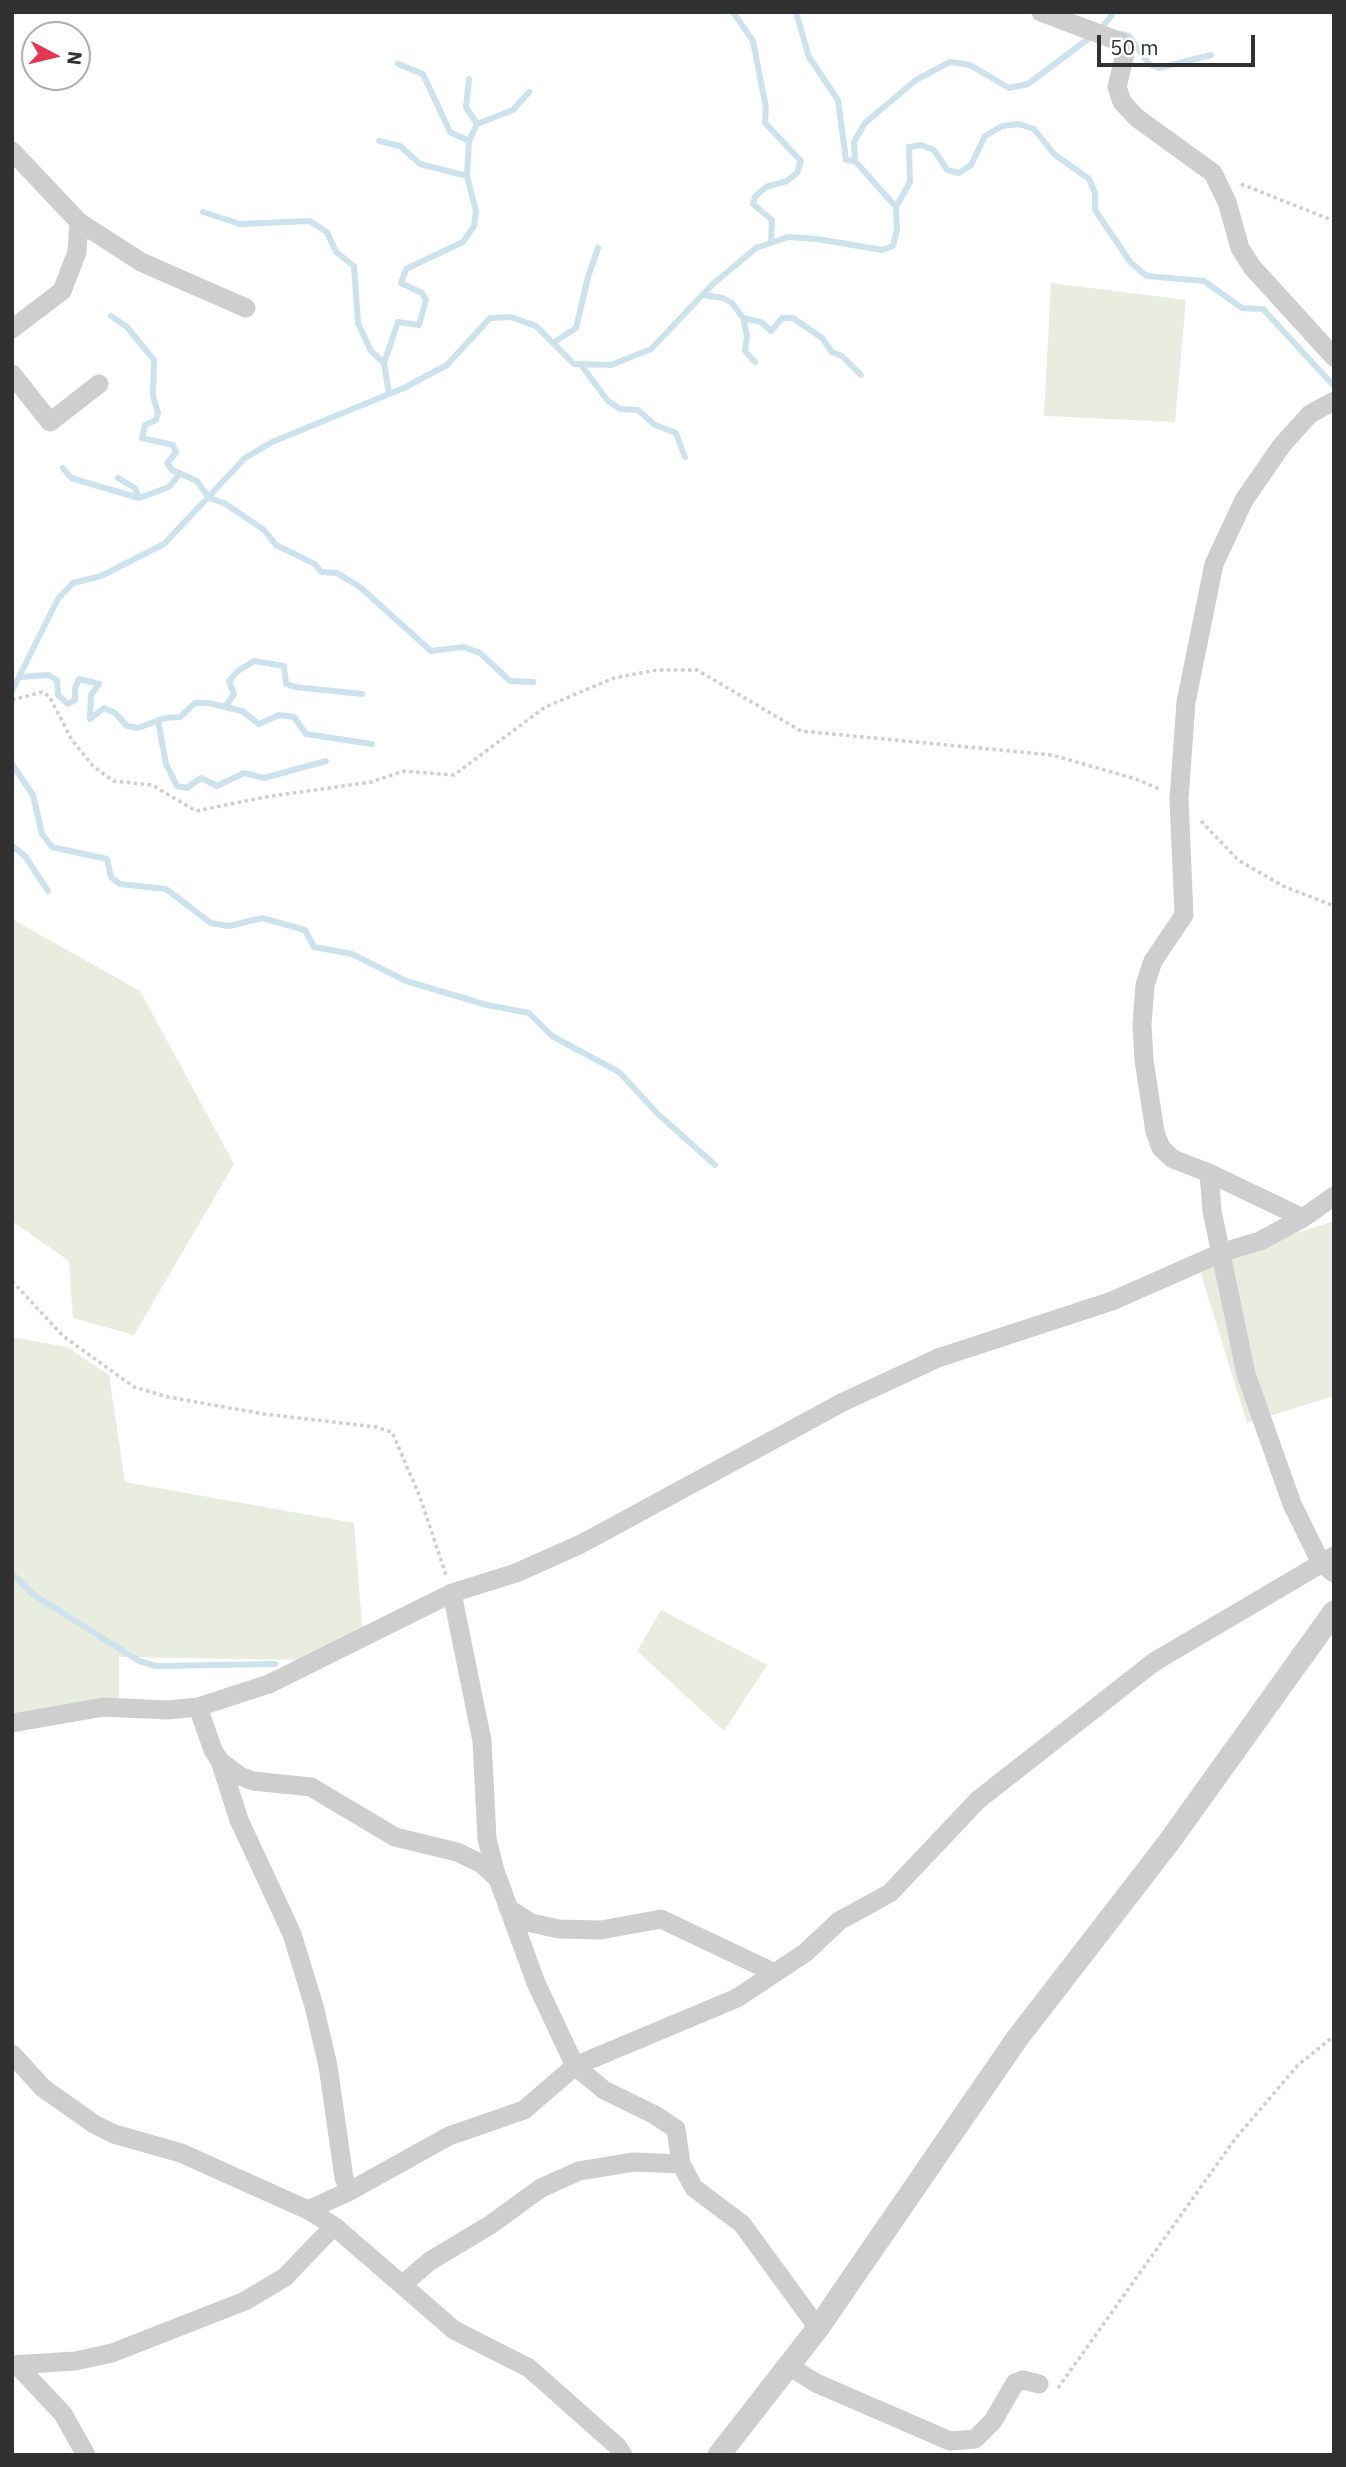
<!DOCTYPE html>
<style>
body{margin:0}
#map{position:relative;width:1346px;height:2467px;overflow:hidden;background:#fff;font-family:"IBM Plex Sans",sans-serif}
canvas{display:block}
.frame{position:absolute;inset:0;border:14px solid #313131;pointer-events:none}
.north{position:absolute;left:21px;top:21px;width:70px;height:70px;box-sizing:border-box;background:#fff;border:2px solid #adadad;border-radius:50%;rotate:97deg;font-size:19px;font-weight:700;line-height:28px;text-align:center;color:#313131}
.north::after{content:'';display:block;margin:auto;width:24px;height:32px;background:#e43651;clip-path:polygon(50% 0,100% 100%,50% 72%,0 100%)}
.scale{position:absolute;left:1097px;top:35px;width:158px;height:32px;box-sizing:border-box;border:4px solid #313131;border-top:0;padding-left:9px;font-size:21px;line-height:24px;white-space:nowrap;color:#313131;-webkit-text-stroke:5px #fff;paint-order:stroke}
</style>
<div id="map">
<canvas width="1346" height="2467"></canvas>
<div class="frame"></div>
<div class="north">N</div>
<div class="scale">50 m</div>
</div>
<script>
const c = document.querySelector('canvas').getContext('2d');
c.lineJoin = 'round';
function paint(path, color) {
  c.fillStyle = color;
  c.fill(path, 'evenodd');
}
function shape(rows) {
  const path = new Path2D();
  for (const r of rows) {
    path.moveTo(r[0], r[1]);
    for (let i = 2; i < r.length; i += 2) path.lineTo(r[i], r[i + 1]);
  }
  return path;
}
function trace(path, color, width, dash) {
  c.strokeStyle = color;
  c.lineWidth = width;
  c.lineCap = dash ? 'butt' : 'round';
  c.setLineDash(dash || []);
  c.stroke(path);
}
paint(shape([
 [1051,283,1186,300,1175,422,1044,416],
 [12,919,140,991,234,1164,134,1335,73,1318,69,1261,12,1221],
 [1334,1221,1334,1396,1247,1423,1198,1264],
 [12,1337,67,1347,109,1375,125,1482,354,1523,363,1637,304,1660,119,1657,119,1707,12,1731],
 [661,1610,767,1665,724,1731,637,1651]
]), '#e8eddf');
trace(shape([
 [733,12,753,41,766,108,765,123,801,161,797,173,787,181,766,187,755,197,753,204,772,220,771,243],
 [796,12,809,57,838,100,846,160,855,161],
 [1121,34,1129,36,1149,64,1159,68,1211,55],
 [469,79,466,107,477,124],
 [379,141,400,146,420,164,467,176],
 [469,141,477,124,513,110,529,92],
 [896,207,910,182,909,147,921,145,934,150,947,170,959,173,971,165,985,136,1002,126,1019,124,1034,129,1054,154,1089,179,1095,193,1095,210,1131,263,1147,276,1204,281,1242,308,1263,309,1334,386],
 [203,212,240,224,310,221,327,232,336,252,354,266,358,323,371,351,384,363],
 [703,295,723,298,732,303,743,318,761,322,771,331,782,318,793,318,822,338,832,352,842,356,861,375],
 [111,316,127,327,154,360,153,396,158,413,156,420,145,425,142,438,173,445,176,453,167,463,172,470,197,481,209,498,224,503,264,530,276,545,315,564,321,572,337,573,360,587,431,651,464,647,480,653,510,681,533,682],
 [743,318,747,336,745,351,755,362],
 [553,343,576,328,588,277,598,248],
 [581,365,608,401,620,409,638,410,655,425,676,433,685,457],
 [389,394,384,363,398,322,419,325,426,300,422,293,401,283,406,269,463,242,474,226,476,211,467,176,469,141,450,132,423,74,398,64],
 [63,468,71,478,139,498,169,487,180,473],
 [118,478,135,488,139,498],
 [20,677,48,675,57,680,58,695,68,704,75,700,75,688,79,679,99,684,91,695,90,719,104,708,115,713,127,726,138,728,165,718,180,717,195,703,209,703,242,711,259,724,279,715,294,717,306,734,372,744],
 [12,691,58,599,73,583,101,576,164,544,245,458,272,442,404,388,447,365,490,318,511,317,536,326,574,364,611,365,651,349,712,285,756,248,788,237,817,239,882,250,893,246,897,230,896,207,855,161,854,142,865,123,916,80,950,62,970,65,1009,88,1028,84,1100,30,1114,12],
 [226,706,234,694,229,681,238,671,254,661,284,666,286,684,295,687,362,694],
 [158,720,166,764,177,786,187,788,201,778,217,786,244,773,264,778,326,761],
 [12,764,33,795,42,834,52,847,107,859,111,877,120,884,166,889,211,923,229,926,262,918,305,930,314,947,352,954,406,981,487,1005,529,1013,552,1036,619,1072,658,1114,715,1165],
 [12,846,25,856,48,891],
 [12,1574,34,1595,139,1661,156,1666,275,1664]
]), '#cce2ed', 6);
trace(shape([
 [1241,184,1334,221],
 [12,700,42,692,49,696,72,740,93,766,113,781,152,785,196,811,265,797,371,782,404,771,454,775,545,707,614,678,657,670,697,670,801,731,1052,755,1136,779,1159,789],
 [1201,821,1238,860,1283,886,1334,906],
 [12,1281,63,1336,134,1387,168,1397,264,1414,376,1427,392,1432,420,1497,446,1575],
 [1058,2388,1235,2139,1298,2065,1334,2036]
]), '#cecece', 3.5, [3.5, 3.5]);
trace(shape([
 [1041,12,1121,42,1126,50,1117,87,1122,102,1137,118,1213,173,1227,202,1240,248,1252,267,1334,357],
 [12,151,79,222,141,262,246,308],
 [12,329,62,291,77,252,79,222],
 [12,374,50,422,99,384],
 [1334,401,1310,414,1282,445,1244,500,1214,564,1186,702,1179,799,1184,915,1153,961,1145,985,1142,1025,1144,1060,1155,1132,1161,1148,1173,1159,1209,1173,1212,1211,1246,1374,1292,1504,1321,1563,1334,1573],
 [1209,1173,1303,1218],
 [452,1593,482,1741,487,1839,497,1878],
 [198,1707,213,1750,220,1761,240,1776,253,1781,311,1787,395,1837,457,1852,482,1864,498,1879,536,1983,575,2066,604,2090,655,2115,676,2129,681,2164,694,2188,742,2224,818,2328],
 [12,1723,104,1707,167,1710,198,1707,269,1684,452,1593,516,1573,581,1544,843,1402,938,1358,1112,1301,1223,1252,1260,1241,1303,1218,1334,1196],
 [220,1761,239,1820,292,1934,314,2006,328,2066,344,2178,350,2191],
 [508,1908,531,1923,559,1929,601,1930,661,1919,775,1973],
 [12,2054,43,2088,94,2124,114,2134,181,2153,308,2210,334,2226,454,2330,529,2368,617,2446,623,2455],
 [308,2210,350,2191,449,2136,524,2110,575,2066,737,1998,805,1953,839,1921,890,1893,978,1800,1154,1662,1334,1556],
 [403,2284,430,2261,490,2225,541,2188,579,2171,634,2162,681,2164],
 [12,2365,75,2361,112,2353,245,2301,285,2277,334,2226],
 [17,2365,63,2414,86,2455],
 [789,2366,816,2383,950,2441,975,2439,993,2421,1015,2383,1023,2380,1039,2384]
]), '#cecece', 19);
trace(shape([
 [719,2455,818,2328,1016,2040,1169,1842,1334,1612]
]), '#cecece', 23);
</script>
